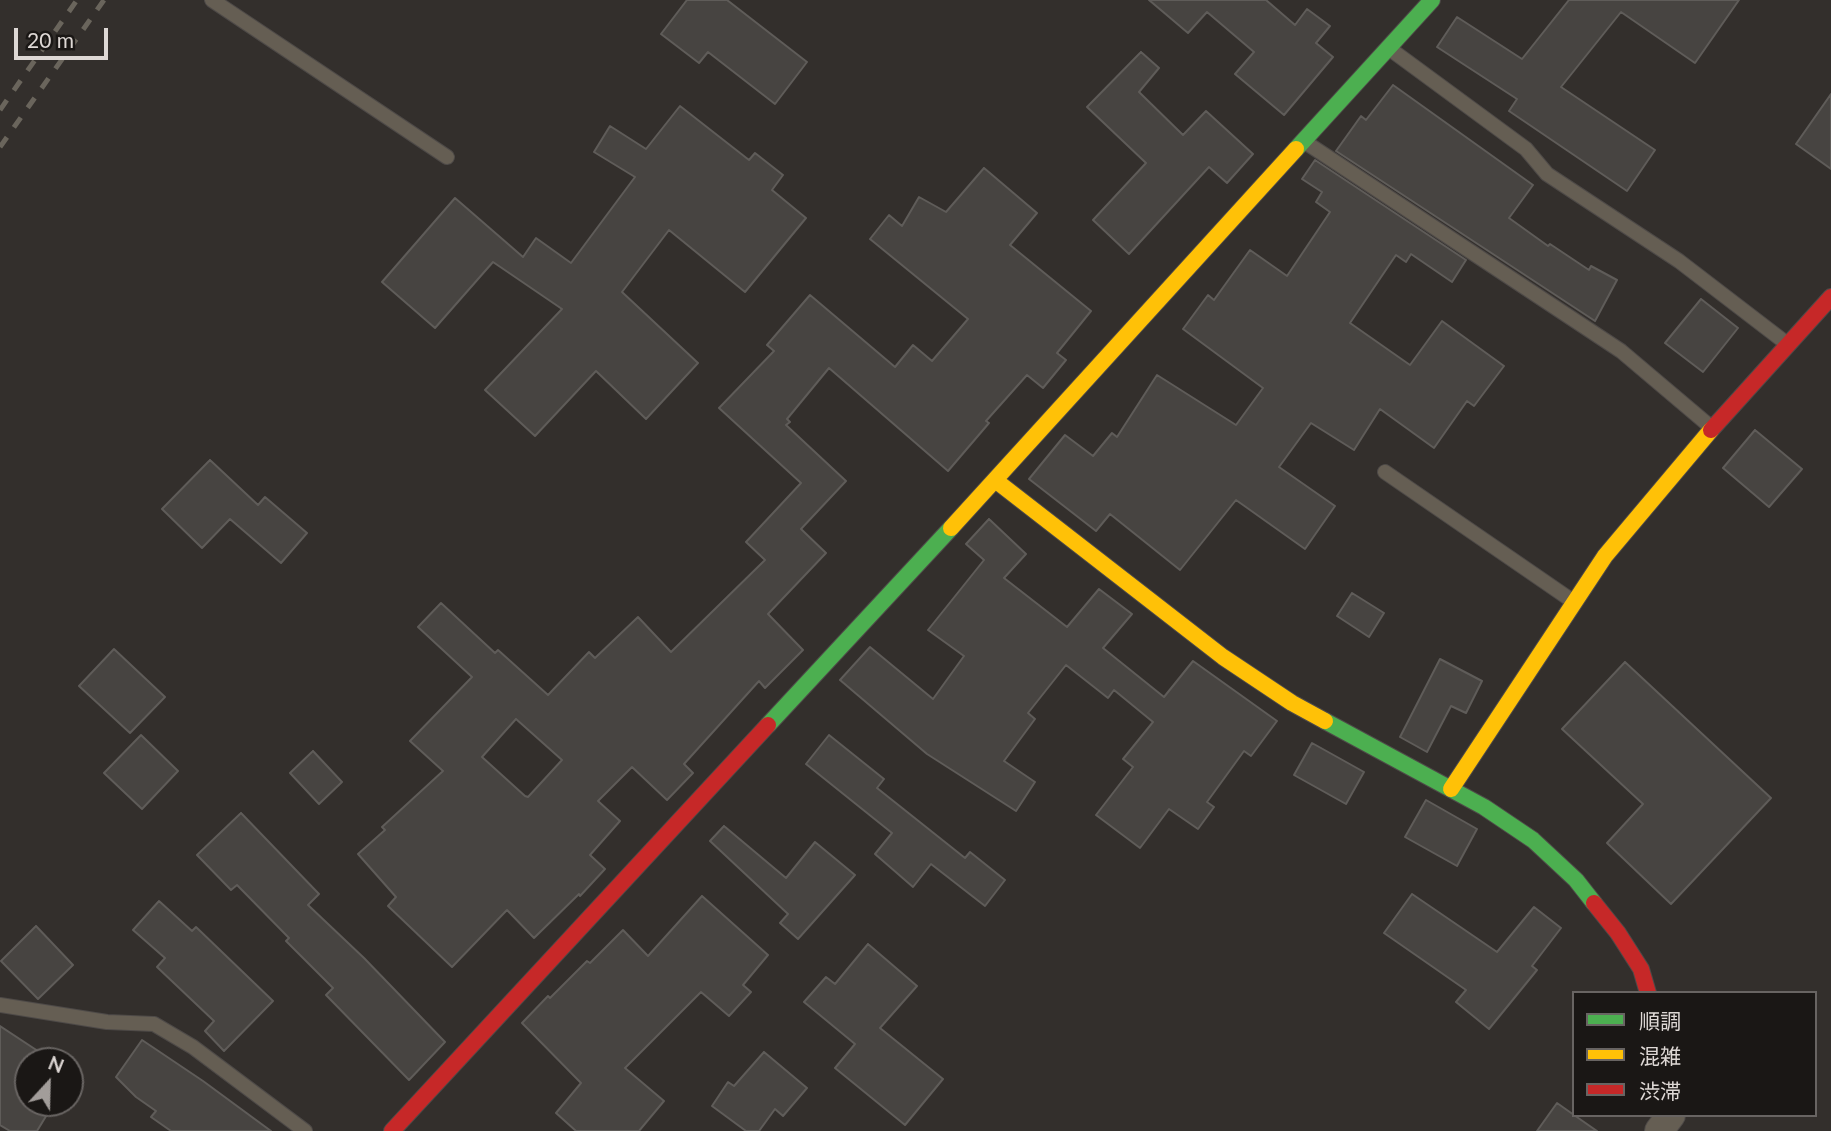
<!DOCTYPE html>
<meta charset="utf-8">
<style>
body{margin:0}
#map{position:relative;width:1831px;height:1131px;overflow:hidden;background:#332f2c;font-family:Lato,"Noto Sans JP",sans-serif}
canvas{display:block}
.legend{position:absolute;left:1572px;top:991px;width:245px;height:126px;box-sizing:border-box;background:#1a1715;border:2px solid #686462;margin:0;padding:9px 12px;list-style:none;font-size:21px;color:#ded8d5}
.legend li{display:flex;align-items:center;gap:14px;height:35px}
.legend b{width:35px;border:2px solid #686462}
.north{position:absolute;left:14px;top:1047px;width:70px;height:70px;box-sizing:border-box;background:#1a1715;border:2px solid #686462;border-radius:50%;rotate:22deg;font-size:19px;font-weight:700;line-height:28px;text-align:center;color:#ded8d5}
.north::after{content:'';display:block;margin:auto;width:24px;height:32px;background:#a29d9a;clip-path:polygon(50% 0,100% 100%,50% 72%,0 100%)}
.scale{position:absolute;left:14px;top:28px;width:94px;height:32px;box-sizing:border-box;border:4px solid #ded8d5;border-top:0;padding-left:9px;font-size:21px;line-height:24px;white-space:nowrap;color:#ded8d5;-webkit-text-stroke:5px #1a1715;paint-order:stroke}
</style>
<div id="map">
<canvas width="1831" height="1131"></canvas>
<ul class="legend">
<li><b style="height:9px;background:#4caf50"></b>順調</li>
<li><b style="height:9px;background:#ffc107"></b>混雑</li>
<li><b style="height:9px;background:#c62828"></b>渋滞</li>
</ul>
<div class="north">N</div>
<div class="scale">20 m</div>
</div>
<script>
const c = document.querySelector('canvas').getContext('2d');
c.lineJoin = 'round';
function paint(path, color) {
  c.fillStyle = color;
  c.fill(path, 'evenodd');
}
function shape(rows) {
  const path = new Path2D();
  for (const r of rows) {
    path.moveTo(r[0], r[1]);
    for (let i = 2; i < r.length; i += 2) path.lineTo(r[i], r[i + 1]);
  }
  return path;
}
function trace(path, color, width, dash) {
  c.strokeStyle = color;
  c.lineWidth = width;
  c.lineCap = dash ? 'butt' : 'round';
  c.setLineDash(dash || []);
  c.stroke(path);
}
const building = shape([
 [687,0,727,0,807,62,775,104,708,52,699,63,661,34,687,0],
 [1149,0,1266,0,1295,25,1307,9,1330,26,1316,43,1333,57,1284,115,1235,74,1254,52,1207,12,1188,33,1149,0],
 [1569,0,1739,0,1695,63,1621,12,1561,87,1655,150,1627,191,1509,111,1517,99,1437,47,1457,17,1522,59,1569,0],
 [1141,52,1159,68,1139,92,1183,135,1206,111,1253,154,1227,183,1209,167,1129,254,1093,220,1146,163,1087,107,1141,52],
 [1393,85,1533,185,1509,218,1548,246,1550,244,1589,270,1591,266,1617,280,1595,321,1336,151,1361,116,1366,120,1393,85],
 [1831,94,1831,169,1796,144,1831,94],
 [680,106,749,160,755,153,783,175,772,190,806,218,745,292,669,230,622,292,698,363,646,419,596,371,535,436,485,390,562,309,493,262,435,328,382,282,455,198,523,257,536,238,571,263,635,177,594,152,610,126,646,149,680,106],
 [1315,160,1466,260,1452,282,1411,254,1406,262,1396,255,1350,323,1410,365,1442,321,1504,366,1474,406,1467,401,1434,448,1380,409,1354,450,1311,423,1279,467,1335,506,1305,549,1236,500,1180,570,1110,514,1096,531,1029,479,1065,435,1093,456,1112,433,1117,437,1157,375,1236,425,1263,388,1183,329,1208,295,1214,300,1250,250,1287,276,1330,212,1316,202,1322,192,1302,179,1315,160],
 [984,168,1037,213,1010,245,1091,311,1057,353,1066,360,1043,388,1027,375,986,421,989,423,948,471,829,368,787,419,790,422,786,425,846,481,801,529,826,553,768,614,803,650,765,688,759,681,684,764,693,773,667,800,632,767,598,801,620,821,590,855,605,869,580,896,579,894,534,938,507,910,452,967,388,906,396,897,358,854,385,830,382,827,443,771,410,741,472,677,418,627,441,603,495,653,498,650,548,695,589,652,595,658,638,617,671,652,765,560,746,542,801,483,719,408,774,351,767,345,810,295,895,367,913,345,932,361,968,319,870,239,889,215,902,226,919,197,946,212,984,168],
 [516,719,562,760,528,797,525,796,482,757,516,719],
 [1701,299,1738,328,1703,372,1665,343,1701,299],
 [1755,430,1802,469,1769,507,1723,468,1755,430],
 [210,460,258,505,265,497,307,533,281,563,230,519,202,548,162,509,210,460],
 [989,519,1026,554,1004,578,1067,627,1099,589,1132,614,1103,648,1164,697,1193,661,1277,721,1251,756,1244,751,1207,802,1214,807,1198,829,1169,809,1140,848,1096,815,1133,767,1123,759,1153,722,1114,690,1108,698,1066,665,1028,713,1035,719,1004,761,1035,782,1016,811,927,754,840,680,870,647,933,699,964,656,928,630,984,560,966,544,989,519],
 [1352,593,1384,613,1369,637,1337,616,1352,593],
 [114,649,165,697,130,733,79,686,114,649],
 [1440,659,1482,681,1466,713,1451,706,1427,752,1400,737,1440,659],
 [1625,662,1771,798,1671,904,1607,843,1643,804,1562,729,1625,662],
 [141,735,178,771,142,809,104,773,141,735],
 [829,735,884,779,877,788,965,858,970,852,1005,880,985,906,931,864,913,887,875,854,892,833,806,764,829,735],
 [1312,743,1364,772,1346,804,1294,775,1312,743],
 [313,751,342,782,319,804,290,773,313,751],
 [1426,800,1477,829,1457,866,1405,837,1426,800],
 [241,813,319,894,308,905,364,958,445,1042,409,1080,326,995,333,988,286,941,289,938,237,885,231,890,197,855,241,813],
 [724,826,786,878,815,842,855,875,798,939,780,923,788,914,710,841,724,826],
 [1412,894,1497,952,1534,907,1561,928,1532,966,1537,970,1489,1029,1456,1002,1466,990,1384,933,1412,894],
 [702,896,768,955,743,985,751,992,729,1016,701,992,625,1068,664,1101,639,1131,576,1131,556,1113,581,1083,522,1023,548,996,550,998,587,961,590,963,623,930,648,956,702,896],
 [159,901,192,931,196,927,273,1001,224,1051,205,1031,214,1021,157,967,165,958,133,930,159,901],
 [36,926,73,965,38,999,1,961,36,926],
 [868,944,917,986,880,1028,943,1079,905,1125,835,1068,855,1044,804,1002,826,977,835,984,868,944],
 [0,1026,53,1061,28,1061,28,1103,54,1103,37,1131,10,1131,0,1125,0,1026],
 [142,1040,203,1081,271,1131,171,1131,151,1117,156,1111,136,1097,116,1077,142,1040],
 [764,1052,807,1088,783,1116,775,1109,759,1131,746,1131,712,1106,728,1082,734,1086,764,1052],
 [1557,1103,1574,1115,1597,1131,1537,1131,1557,1103]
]);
paint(building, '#474441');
trace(building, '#5f5c59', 2);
const lane = shape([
 [212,0,447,157],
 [1390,49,1526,149,1547,174,1679,261,1786,343],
 [1305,142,1621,351,1712,428],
 [1385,472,1574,602],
 [0,1005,107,1022,154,1024,193,1047,305,1131]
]);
const street = shape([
 [1659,1131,1671,1115]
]);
const fast = shape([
 [1296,149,1432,0],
 [1325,721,1484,807,1533,840,1576,880,1594,903],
 [768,725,951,528]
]);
const slow = shape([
 [995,480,1223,657,1292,703,1325,721],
 [951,528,1296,149],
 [1451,789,1605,556,1711,430]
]);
const jam = shape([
 [1711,430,1831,297],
 [1594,903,1618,933,1641,969,1648,993],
 [392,1131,768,725]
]);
trace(lane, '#4e4a48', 16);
trace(street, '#4e4a48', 30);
trace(fast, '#4e4a48', 18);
trace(slow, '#4e4a48', 18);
trace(jam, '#4e4a48', 18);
trace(lane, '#655e53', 14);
trace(street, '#655e53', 28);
trace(fast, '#4caf50', 16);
trace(slow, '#ffc107', 16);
trace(jam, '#c62828', 16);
trace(shape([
 [0,110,77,0],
 [0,147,104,0]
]), '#6a655c', 5, [12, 12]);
</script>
